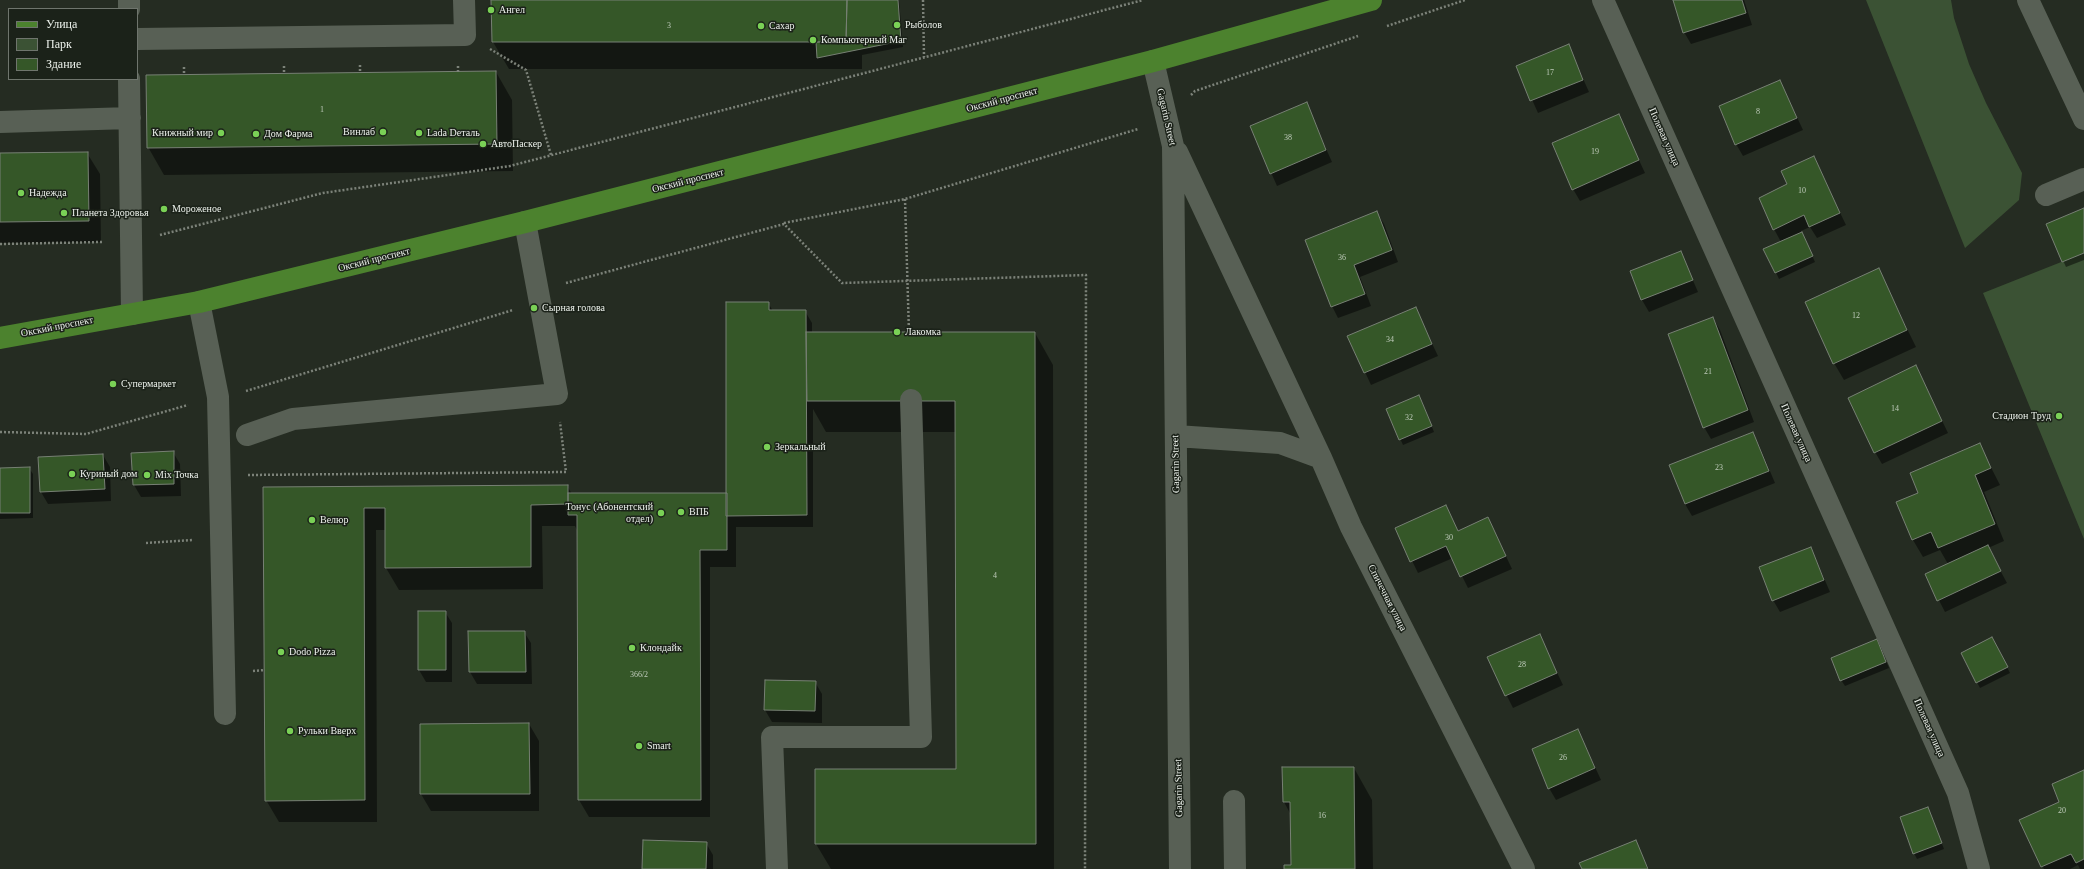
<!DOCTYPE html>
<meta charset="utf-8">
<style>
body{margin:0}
#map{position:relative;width:2084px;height:869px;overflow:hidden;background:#252c22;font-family:"Times New Roman",serif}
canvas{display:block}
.legend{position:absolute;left:8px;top:8px;width:130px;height:72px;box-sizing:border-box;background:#1b2219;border:1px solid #6f756d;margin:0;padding:5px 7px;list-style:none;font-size:12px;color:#ecf1eb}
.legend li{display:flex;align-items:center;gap:8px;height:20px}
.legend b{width:20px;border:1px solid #6f756d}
</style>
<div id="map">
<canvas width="2084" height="869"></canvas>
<ul class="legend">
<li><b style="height:5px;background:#4c822e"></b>Улица</li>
<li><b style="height:11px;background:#3b5234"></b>Парк</li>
<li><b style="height:11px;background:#355728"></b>Здание</li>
</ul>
</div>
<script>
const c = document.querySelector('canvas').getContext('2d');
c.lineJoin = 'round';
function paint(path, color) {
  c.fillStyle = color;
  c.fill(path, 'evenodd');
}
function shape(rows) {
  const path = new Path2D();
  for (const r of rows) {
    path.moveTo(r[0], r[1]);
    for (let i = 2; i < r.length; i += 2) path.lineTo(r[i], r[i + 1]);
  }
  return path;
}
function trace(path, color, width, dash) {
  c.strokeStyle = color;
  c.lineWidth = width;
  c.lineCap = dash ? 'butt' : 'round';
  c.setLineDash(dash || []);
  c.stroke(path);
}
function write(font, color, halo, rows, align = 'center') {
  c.font = font + ' "Times New Roman",serif';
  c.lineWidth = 3;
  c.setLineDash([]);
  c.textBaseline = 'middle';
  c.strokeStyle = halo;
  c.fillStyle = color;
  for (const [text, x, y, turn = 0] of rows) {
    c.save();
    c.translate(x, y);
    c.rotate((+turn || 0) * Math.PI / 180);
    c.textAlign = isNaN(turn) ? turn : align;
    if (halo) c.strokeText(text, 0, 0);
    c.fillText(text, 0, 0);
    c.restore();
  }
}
paint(shape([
 [1866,0,1951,0,1954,18,1969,64,1986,103,2022,173,2019,200,1965,248],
 [2084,253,2084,539,1983,293]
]), '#3b5234');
paint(shape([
 [492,0,899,0,903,47,862,55,862,69,509,69,493,42],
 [1674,0,1744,0,1752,25,1691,44,1684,32],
 [1568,45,1589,92,1538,113,1517,66],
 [496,72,512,100,513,171,164,175,148,147],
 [1780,81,1803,130,1743,156,1736,144],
 [1306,104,1332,162,1277,186,1251,127],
 [1618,115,1645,173,1580,201,1573,189],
 [87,153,100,174,101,242,0,243,0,154],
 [1813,157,1846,225,1817,238,1810,227,1801,231,1815,262,1779,279,1765,249,1781,242,1774,229,1789,185],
 [2084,209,2084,260,2066,267,2047,225],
 [1377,213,1384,224,1398,262,1360,277,1371,306,1338,318,1332,306],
 [1681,253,1698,292,1649,312,1642,300,1632,272],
 [1878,270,1916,347,1844,380,1834,363],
 [768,303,773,311,805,311,812,323,812,333,1035,333,1053,365,1054,869,831,869,816,844,957,770,956,432,826,432,813,409,813,527,736,527,736,567,710,567,710,817,589,817,579,800,578,532,575,526,542,526,543,589,399,590,386,568,386,530,376,530,377,822,279,822,266,800,264,488,567,486,572,494,727,494],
 [1415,308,1438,356,1371,385,1349,337],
 [1713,318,1720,330,1754,422,1711,439,1704,427],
 [1916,367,1948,433,1882,464,1875,452],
 [1422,402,1434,432,1403,445,1387,410],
 [1753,433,1759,445,1775,483,1692,516,1685,504,1670,465],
 [1979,444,2000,485,1984,492,2004,541,1988,548,2007,583,1945,612,1926,575,1948,564,1940,550,1923,557,1913,540,1898,503,1920,493],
 [173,452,180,464,181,496,141,497,134,485,133,454],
 [103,455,110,467,111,501,48,504,41,492],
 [0,468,29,468,33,474,33,518,0,519],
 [1445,506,1458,531,1488,518,1512,569,1468,588,1453,558,1418,573,1396,528],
 [1811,548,1830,592,1780,612,1773,600],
 [445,612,452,623,452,682,426,682,419,670],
 [524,632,531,643,532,684,477,684,470,672],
 [1539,635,1563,685,1513,708,1488,658],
 [1877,640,1889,668,1845,686,1841,680],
 [1995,644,2010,673,1980,688,1962,653],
 [766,681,815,682,822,694,822,723,772,722,765,710],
 [529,724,539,741,539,811,431,811,421,794,421,725],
 [1578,730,1601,780,1556,800,1549,788],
 [1283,768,1354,768,1372,800,1373,869,1285,869,1292,866,1291,815,1284,802],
 [2084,771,2084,869,2080,869,2078,865,2070,869,2044,869,2021,821,2061,803],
 [1928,808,1944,849,1917,859,1914,853],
 [1635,841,1649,869,1583,869],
 [706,843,713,855,713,869,643,869]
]), '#0007');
const building = shape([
 [491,0,847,0,846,42,492,42,491,0],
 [847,0,898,0,901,41,817,58,816,42,846,42,847,0],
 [1673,0,1742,0,1746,13,1683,33,1673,0],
 [1569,44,1583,80,1530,101,1516,66,1569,44],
 [496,71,497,144,147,148,146,75,496,71],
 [1780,80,1797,118,1735,145,1719,106,1780,80],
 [1307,102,1326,150,1270,174,1250,126,1307,102],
 [1619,114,1639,160,1572,190,1552,143,1619,114],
 [88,152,89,221,0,222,0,153,88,152],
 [1814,156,1840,213,1809,227,1804,215,1773,230,1759,198,1787,184,1781,171,1814,156],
 [2084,208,2084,253,2062,262,2046,224,2084,208],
 [1377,211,1392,250,1354,265,1365,294,1331,307,1305,240,1377,211],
 [1802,232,1813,256,1775,273,1763,249,1802,232],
 [1681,251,1693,280,1641,300,1630,271,1681,251],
 [1879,268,1907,330,1833,364,1805,302,1879,268],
 [726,302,769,302,769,310,806,310,807,515,726,516,726,302],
 [1416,307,1432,344,1364,373,1347,336,1416,307],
 [1713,317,1748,410,1703,428,1668,334,1713,317],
 [806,332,1035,332,1036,844,815,844,815,769,956,769,955,401,807,401,806,332],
 [1916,365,1942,421,1874,453,1848,398,1916,365],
 [1419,395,1432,426,1399,440,1386,409,1419,395],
 [1753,432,1769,471,1685,504,1669,465,1753,432],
 [1980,443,1991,468,1975,475,1995,524,1938,548,1931,532,1912,540,1896,502,1918,493,1910,473,1980,443],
 [174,451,174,484,133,485,131,453,174,451],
 [103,454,105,489,40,492,38,457,103,454],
 [30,467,30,513,0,513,0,468,30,467],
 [568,485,568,504,531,505,531,567,385,568,385,508,364,508,365,800,265,801,263,487,568,485],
 [568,493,727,493,727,550,700,550,701,800,578,800,577,515,568,515,568,493],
 [1446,505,1458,531,1488,517,1506,556,1460,577,1446,546,1410,562,1395,528,1446,505],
 [1988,545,2001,571,1937,601,1925,574,1988,545],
 [1811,547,1824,580,1772,601,1759,567,1811,547],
 [418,611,446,611,446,670,418,670,418,611],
 [468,631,525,631,526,672,469,672,468,631],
 [1540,634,1557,673,1505,696,1487,657,1540,634],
 [1992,637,2008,667,1976,683,1961,653,1992,637],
 [1877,639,1886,662,1840,681,1831,658,1877,639],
 [765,680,816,681,815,711,764,710,765,680],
 [529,723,530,794,420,794,420,724,529,723],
 [1578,729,1595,768,1548,789,1532,749,1578,729],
 [1282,767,1354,767,1355,869,1284,869,1284,865,1291,865,1290,802,1283,802,1282,767],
 [2084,770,2084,859,2076,863,2071,854,2041,867,2019,820,2059,802,2052,784,2084,770],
 [1928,807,1942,843,1913,854,1900,817,1928,807],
 [643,840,707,842,706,869,642,869,643,840],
 [1636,840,1648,869,1582,869,1579,863,1636,840]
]);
paint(building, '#355728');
trace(building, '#778074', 1);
trace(shape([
 [923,0,924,57],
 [1387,26,1465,0],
 [490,49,526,70,551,155],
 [360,65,360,73],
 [284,66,284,74],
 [184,67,184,75],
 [458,72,458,65],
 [1191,95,1195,91,1358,36],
 [905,199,909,333],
 [784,223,905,199,1138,129],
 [160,235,323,193,510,166,1143,0],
 [0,244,102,242],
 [566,283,784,224,842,283,1086,275,1085,869],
 [246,391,513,310],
 [0,432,86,434,188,405],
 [248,475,566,472,560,422],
 [146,543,193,540],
 [253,671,265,670]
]), '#7c8279', 2.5, [2, 2]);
trace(shape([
 [129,0,129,9],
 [1603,0,1958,793,1979,869],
 [2028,0,2084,119],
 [137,39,465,35,464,0],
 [1153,61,1173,146,1180,869],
 [129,79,132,314],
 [0,122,130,118],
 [1177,152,1321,458],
 [2046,195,2084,179],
 [199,302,218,397,225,714],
 [247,435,293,419,557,394,525,222],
 [1176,436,1280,443,1321,458,1351,527,1524,869],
 [1234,801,1235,869],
 [777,869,772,737,921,737,911,400]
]), '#586055', 22);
trace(shape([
 [0,338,199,302,525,222,1153,61,1371,0]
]), '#4c822e', 22);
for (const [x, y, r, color] of [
 [491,10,4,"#7ad156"],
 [897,25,4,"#7ad156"],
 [761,26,4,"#7ad156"],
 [813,40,4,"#7ad156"],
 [383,132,4,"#7ad156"],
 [221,133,4,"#7ad156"],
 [419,133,4,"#7ad156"],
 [256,134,4,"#7ad156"],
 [483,144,4,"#7ad156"],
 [21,193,4,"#7ad156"],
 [164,209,4,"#7ad156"],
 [64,213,4,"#7ad156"],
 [534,308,4,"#7ad156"],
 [897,332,4,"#7ad156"],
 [113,384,4,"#7ad156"],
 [2059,416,4,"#7ad156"],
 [767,447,4,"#7ad156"],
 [72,474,4,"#7ad156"],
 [147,475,4,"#7ad156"],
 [681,512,4,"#7ad156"],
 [661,513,4,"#7ad156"],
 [312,520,4,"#7ad156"],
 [632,648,4,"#7ad156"],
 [281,652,4,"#7ad156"],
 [290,731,4,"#7ad156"],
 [639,746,4,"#7ad156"]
]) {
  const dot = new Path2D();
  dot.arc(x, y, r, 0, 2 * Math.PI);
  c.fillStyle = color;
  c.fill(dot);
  trace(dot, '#1b2219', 1.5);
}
write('8px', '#becaba', null, [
 ["3",669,26],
 ["17",1550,73],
 ["1",322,110],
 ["8",1758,112],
 ["38",1288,138],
 ["19",1595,152],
 ["10",1802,191],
 ["36",1342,258],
 ["12",1856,316],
 ["34",1390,340],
 ["21",1708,372],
 ["14",1895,409],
 ["32",1409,418],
 ["23",1719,468],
 ["30",1449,538],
 ["4",995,576],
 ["28",1522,665],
 ["366/2",639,675],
 ["26",1563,758],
 ["20",2062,811],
 ["16",1322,816]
]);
write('10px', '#ecf1eb', '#1b2219', [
 ["Ангел",499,10],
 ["Рыболов",905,25],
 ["Сахар",769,26],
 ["Компьютерный Маг",821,40],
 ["Винлаб",375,132,"right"],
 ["Книжный мир",213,133,"right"],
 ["Lada Dеталь",427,133],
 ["Дом Фарма",264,134],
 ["АвтоПаскер",491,144],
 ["Надежда",29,193],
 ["Мороженое",172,209],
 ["Планета Здоровья",72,213],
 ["Сырная голова",542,308],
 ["Лакомка",905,332],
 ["Супермаркет",121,384],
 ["Стадион Труд",2051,416,"right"],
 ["Зеркальный",775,447],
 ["Куриный дом",80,474],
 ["Mix Точка",155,475],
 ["Тонус (Абонентский",653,507,"right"],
 ["отдел)",653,519,"right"],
 ["ВПБ",689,512],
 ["Велюр",320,520],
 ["Клондайк",640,648],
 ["Dodo Pizza",289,652],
 ["Рульки Вверх",298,731],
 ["Smart",647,746]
], 'left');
write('10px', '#ecf1eb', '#1b2219', [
 ["Окский проспект",1002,100,-15],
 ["Gagarin Street",1166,117,77],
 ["Полевая улица",1664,137,66],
 ["Окский проспект",688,181,-14],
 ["Окский проспект",374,260,-14],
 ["Окский проспект",57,327,-11],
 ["Полевая улица",1796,433,66],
 ["Gagarin Street",1176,464,-91],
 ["Спичечная улица",1387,598,63],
 ["Полевая улица",1929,728,66],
 ["Gagarin Street",1179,788,-91]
]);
</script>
